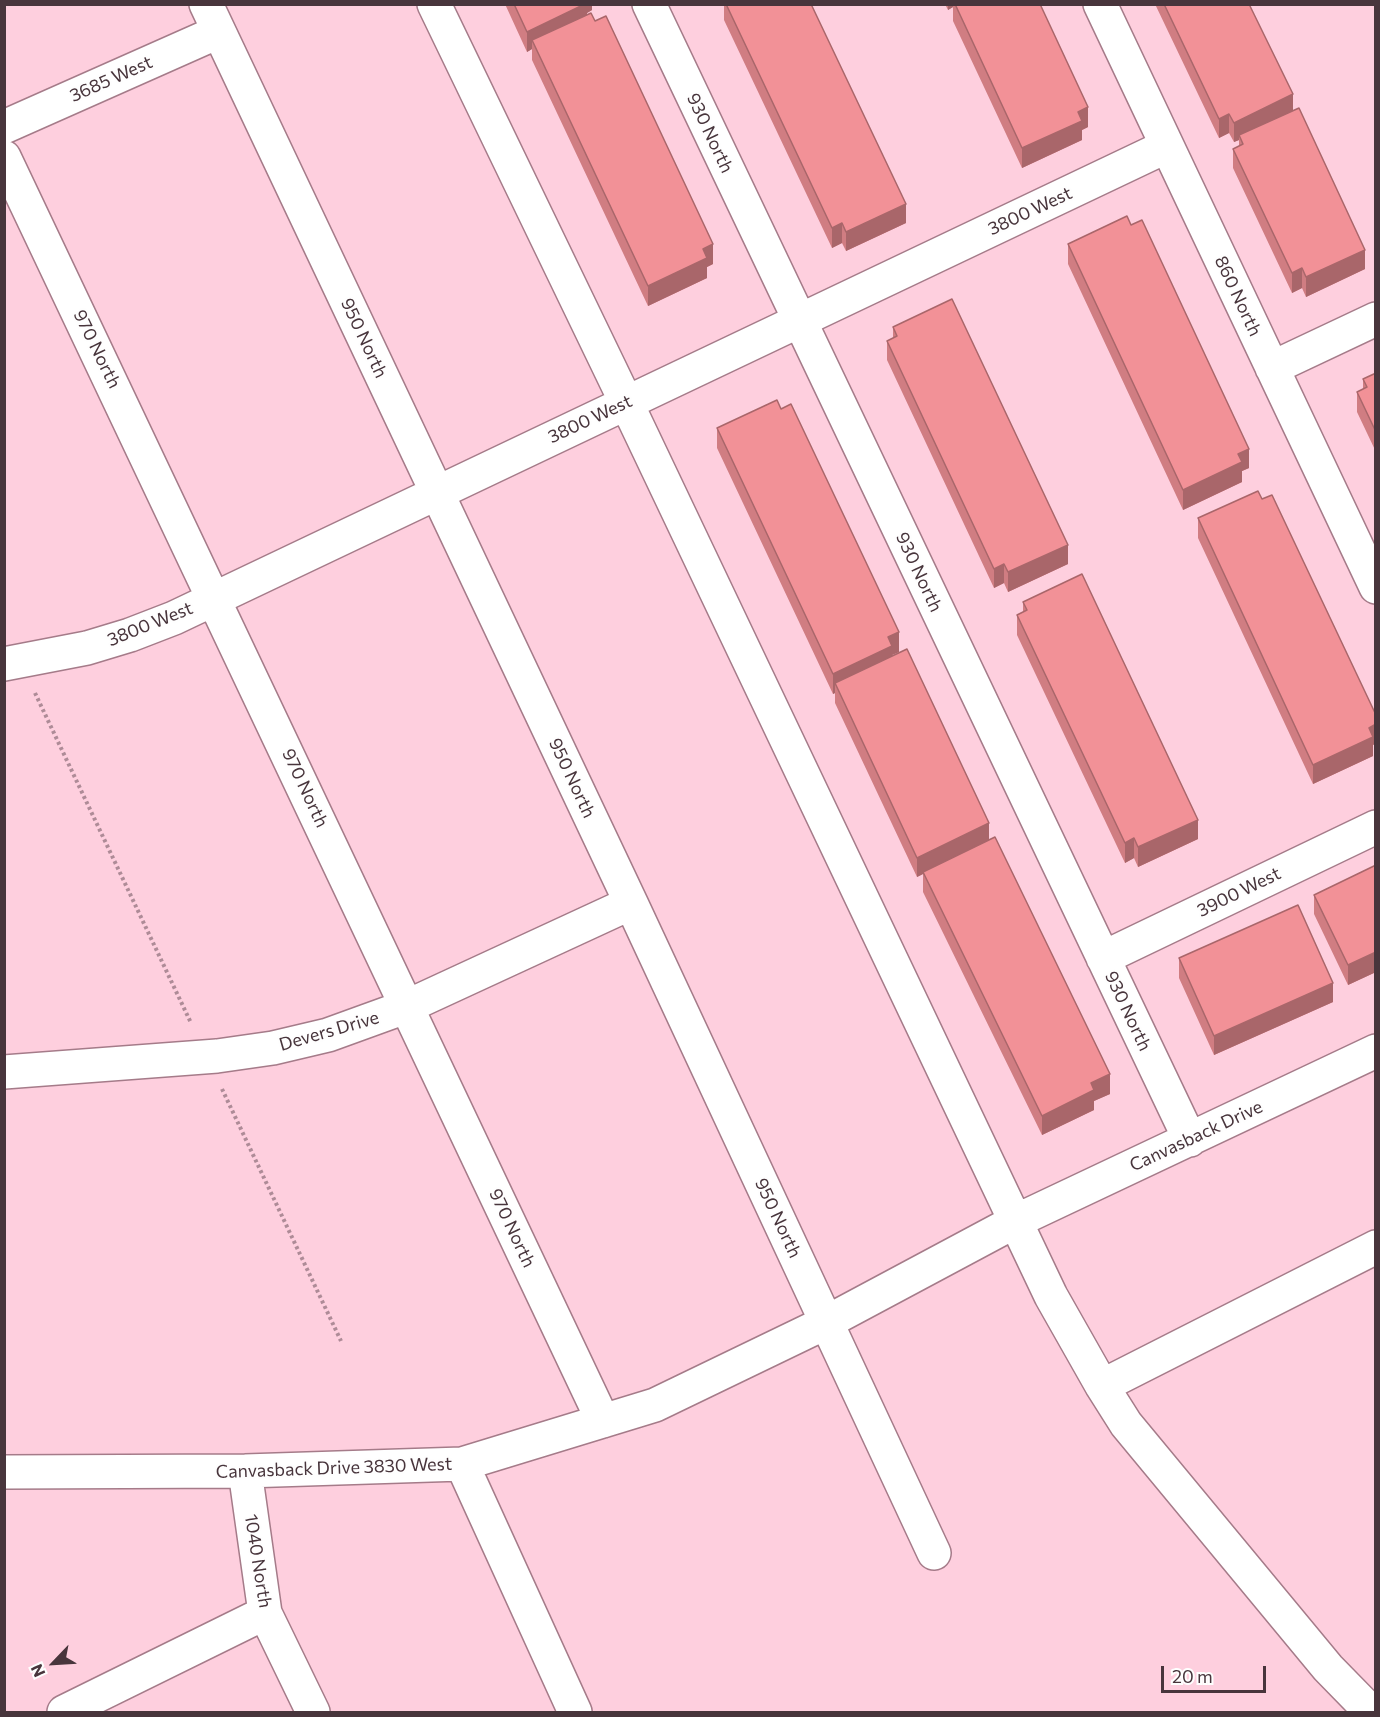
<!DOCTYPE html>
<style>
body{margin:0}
#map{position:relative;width:1380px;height:1717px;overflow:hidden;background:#fecfde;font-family:Commissioner,sans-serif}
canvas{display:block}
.frame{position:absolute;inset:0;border:6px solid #48353c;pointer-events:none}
.north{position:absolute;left:24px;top:1633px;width:60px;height:60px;-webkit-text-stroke:4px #fefefe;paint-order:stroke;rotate:245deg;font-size:16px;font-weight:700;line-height:24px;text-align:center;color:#48353c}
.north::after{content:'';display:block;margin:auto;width:21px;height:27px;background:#48353c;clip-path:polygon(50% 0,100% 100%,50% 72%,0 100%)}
.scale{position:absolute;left:1161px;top:1666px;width:105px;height:27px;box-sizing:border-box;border:3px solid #48353c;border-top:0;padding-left:8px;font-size:18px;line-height:21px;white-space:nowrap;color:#48353c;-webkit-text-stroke:4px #fefefe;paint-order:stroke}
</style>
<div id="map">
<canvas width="1380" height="1717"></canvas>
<div class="frame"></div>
<div class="north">N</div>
<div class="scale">20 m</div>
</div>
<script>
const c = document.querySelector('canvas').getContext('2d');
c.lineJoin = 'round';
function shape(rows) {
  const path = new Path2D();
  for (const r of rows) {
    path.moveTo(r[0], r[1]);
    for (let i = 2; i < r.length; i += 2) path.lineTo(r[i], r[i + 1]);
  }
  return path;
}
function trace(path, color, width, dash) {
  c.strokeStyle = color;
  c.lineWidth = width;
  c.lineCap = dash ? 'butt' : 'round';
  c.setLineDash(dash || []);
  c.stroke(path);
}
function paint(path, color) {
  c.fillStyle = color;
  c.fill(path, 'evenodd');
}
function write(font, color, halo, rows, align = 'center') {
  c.font = font + ' Commissioner,sans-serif';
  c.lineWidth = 4.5;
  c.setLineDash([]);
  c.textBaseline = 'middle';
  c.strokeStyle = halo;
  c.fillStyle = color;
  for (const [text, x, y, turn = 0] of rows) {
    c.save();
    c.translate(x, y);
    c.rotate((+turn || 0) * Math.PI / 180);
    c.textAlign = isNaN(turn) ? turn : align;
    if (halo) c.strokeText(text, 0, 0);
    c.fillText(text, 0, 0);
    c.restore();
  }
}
const minor = shape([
 [206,4,631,903,934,1553],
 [434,4,626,402,1051,1296,1102,1386,1126,1424,1328,1668,1371,1712],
 [649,4,1190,1140],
 [1100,4,1376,587],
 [4,127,218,32],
 [4,157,603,1421],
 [1272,368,1376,319],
 [4,664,87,648,130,635,174,618,1167,146],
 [1103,958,1376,827],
 [4,1072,217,1056,273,1048,328,1035,408,1006,631,903],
 [1102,1386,1376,1247],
 [462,1464,655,1405,827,1322,1016,1221,1376,1051],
 [245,1471,265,1613,313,1712],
 [4,1472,245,1471,462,1464,575,1712],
 [64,1712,265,1613]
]);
trace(minor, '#a57b89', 36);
trace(shape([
 [35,693,191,1023],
 [222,1089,341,1341]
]), '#ae8b97', 4, [3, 3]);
trace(minor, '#fff', 33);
paint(shape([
 [505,4,592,4,592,10,587,13,587,15,713,264,707,267,707,278,648,306,532,60,532,49,527,52],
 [724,4,811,4,906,223,846,251,842,243,832,248,724,20],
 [945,4,1040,4,1088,127,1082,130,1082,140,1022,168,953,21,953,7,948,10],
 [1155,4,1249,4,1293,110,1365,269,1306,297,1302,288,1292,293,1233,168,1233,149,1239,146,1239,140,1234,142,1229,133,1219,138],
 [1131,225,1249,468,1242,471,1242,482,1183,510,1068,264,1068,244],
 [893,327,1068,564,1008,592,1004,583,994,588,887,360,887,341,893,338],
 [1376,373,1376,452,1357,412,1357,392,1363,389,1363,379],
 [717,428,899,652,892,655,892,656,989,840,1110,1094,1094,1101,1094,1110,1042,1135,923,892,923,874,917,877,835,703,835,693,833,694,717,448],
 [1198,518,1373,745,1373,756,1313,784,1198,538],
 [1023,602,1198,839,1138,867,1134,858,1125,863,1017,635,1017,615,1023,612],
 [1376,865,1376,972,1348,985,1314,914,1314,895],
 [1179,958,1333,1002,1214,1055,1179,978]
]), '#d07d82');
paint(shape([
 [582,4,592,4,592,10,587,13,587,24,532,40,532,49,527,52,527,32],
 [948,4,953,4,953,7,948,10],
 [1293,94,1293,114,1239,135,1239,140,1234,142,1234,123],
 [1088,107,1088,127,1082,130,1082,140,1022,168,1022,148,1078,112],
 [1229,114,1229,133,1219,138,1219,119],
 [906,204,906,223,846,251,846,232],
 [842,223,842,243,832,248,832,228],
 [713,244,713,264,707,267,707,278,648,306,648,286,703,249],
 [1365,250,1365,269,1306,297,1306,277],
 [1302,268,1302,288,1292,293,1292,273],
 [1249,449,1249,468,1242,471,1242,482,1183,510,1183,490,1238,454],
 [1068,545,1068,564,1008,592,1008,572],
 [1004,564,1004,583,994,588,994,569],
 [899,632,899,652,892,655,892,666,835,683,835,693,833,694,833,674,888,637],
 [1376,724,1376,744,1373,745,1373,756,1313,784,1313,765,1369,728],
 [1198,820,1198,839,1138,867,1138,847],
 [989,823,989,843,923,872,923,874,917,877,917,858],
 [1134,838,1134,858,1125,863,1125,843],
 [1376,952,1376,972,1348,985,1348,965],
 [1333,983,1333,1002,1214,1055,1214,1036],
 [1110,1074,1110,1094,1094,1101,1094,1110,1042,1135,1042,1116,1091,1083]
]), '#a9666a');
const building = shape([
 [514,4,585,4,527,32,514,4],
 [726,4,811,4,906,204,846,232,842,223,832,228,726,4],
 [955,4,1040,4,1088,107,1078,112,1082,121,1022,148,955,4],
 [1164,4,1249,4,1293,94,1234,123,1229,114,1219,119,1164,4],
 [591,13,595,21,606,16,713,244,703,249,707,258,648,286,532,40,591,13],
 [1299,108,1365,250,1306,277,1302,268,1292,273,1233,149,1243,144,1239,135,1299,108],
 [1127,216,1131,225,1142,220,1249,449,1238,454,1242,462,1183,490,1068,244,1127,216],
 [952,299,1068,545,1008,572,1004,564,994,569,887,341,897,336,893,327,952,299],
 [1376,373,1376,432,1357,392,1367,387,1363,379,1376,373],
 [777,400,781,409,791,404,899,632,888,637,892,646,833,674,717,428,777,400],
 [1258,491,1262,499,1272,495,1376,715,1376,724,1369,728,1373,737,1313,765,1198,518,1258,491],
 [1082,574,1198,820,1138,847,1134,838,1125,843,1017,615,1027,610,1023,602,1082,574],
 [907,649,989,823,917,858,835,683,907,649],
 [995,837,1110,1074,1091,1083,1094,1090,1042,1116,923,872,995,837],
 [1376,865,1376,952,1348,965,1314,895,1376,865],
 [1298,905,1333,983,1214,1036,1179,958,1298,905]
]);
paint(building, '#f29197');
trace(building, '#a9666a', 1.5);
write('18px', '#48353c', '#fefefe', [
 ["3685 West",111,79,-24],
 ["930 North",710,133,65],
 ["3800 West",1030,211,-25],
 ["860 North",1238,296,65],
 ["950 North",364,338,65],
 ["970 North",97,349,64],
 ["3800 West",590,419,-25],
 ["930 North",919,572,65],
 ["3800 West",150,624,-22],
 ["950 North",572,778,65],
 ["970 North",305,788,65],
 ["3900 West",1239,892,-26],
 ["930 North",1128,1011,65],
 ["Devers Drive",329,1031,-16],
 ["Canvasback Drive",1196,1136,-25],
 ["950 North",778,1218,65],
 ["970 North",512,1228,65],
 ["Canvasback Drive 3830 West",334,1468,-2],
 ["1040 North",258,1561,81]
]);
</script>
